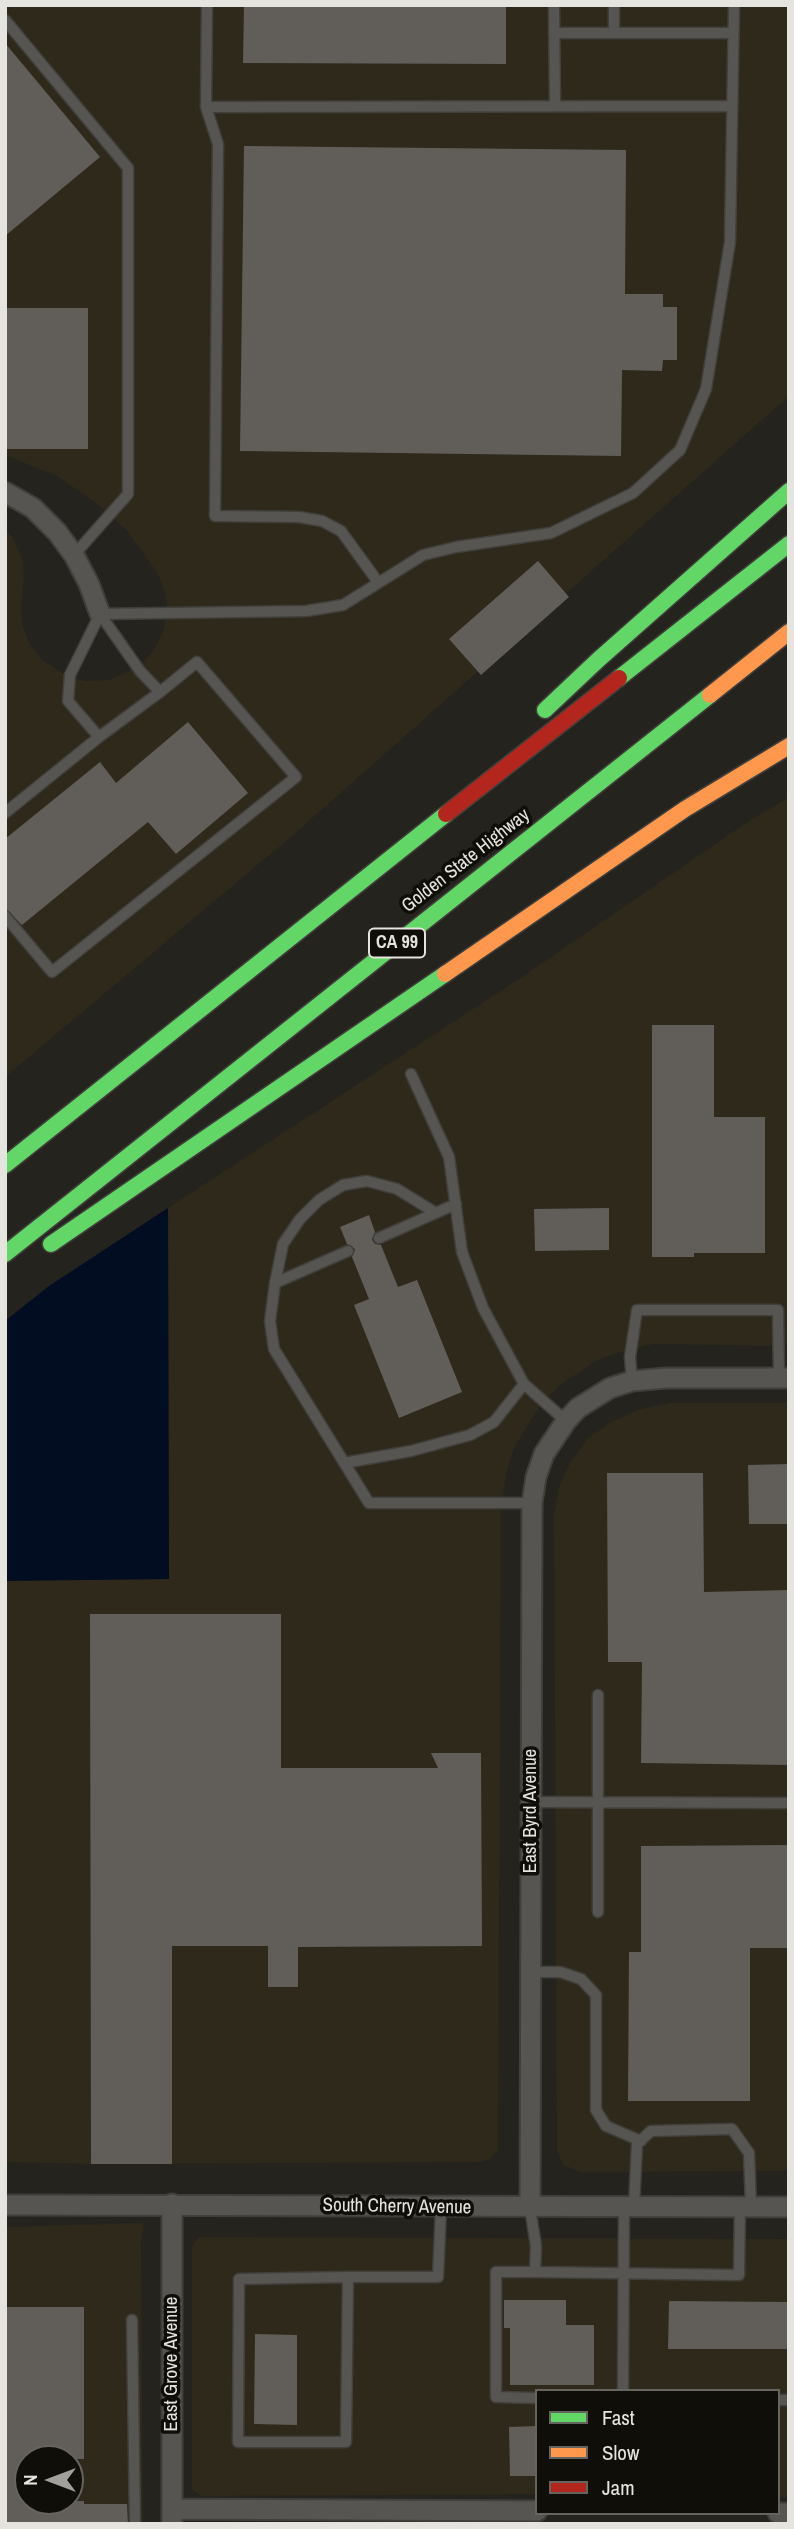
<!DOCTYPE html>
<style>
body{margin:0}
#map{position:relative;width:794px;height:2529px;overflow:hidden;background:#24231e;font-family:"Archivo Narrow",sans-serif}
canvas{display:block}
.frame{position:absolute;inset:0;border:7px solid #e6e4de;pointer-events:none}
.legend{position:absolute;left:535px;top:2389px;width:245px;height:126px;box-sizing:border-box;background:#0f0e09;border:2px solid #65645e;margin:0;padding:9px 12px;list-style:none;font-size:21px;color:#e6e4de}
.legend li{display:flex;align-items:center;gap:14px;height:35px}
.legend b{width:35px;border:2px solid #65645e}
.north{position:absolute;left:14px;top:2445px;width:70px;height:70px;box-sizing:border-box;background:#0f0e09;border:2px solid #65645e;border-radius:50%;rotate:270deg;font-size:19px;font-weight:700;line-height:28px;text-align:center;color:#e6e4de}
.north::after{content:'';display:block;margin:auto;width:24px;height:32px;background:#a2a09b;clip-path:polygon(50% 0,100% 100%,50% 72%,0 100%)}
</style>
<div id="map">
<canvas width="794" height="2529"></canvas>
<div class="frame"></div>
<ul class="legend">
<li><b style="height:9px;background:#63d668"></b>Fast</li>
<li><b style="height:9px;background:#ff974d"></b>Slow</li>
<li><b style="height:9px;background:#b3261e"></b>Jam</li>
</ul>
<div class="north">N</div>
</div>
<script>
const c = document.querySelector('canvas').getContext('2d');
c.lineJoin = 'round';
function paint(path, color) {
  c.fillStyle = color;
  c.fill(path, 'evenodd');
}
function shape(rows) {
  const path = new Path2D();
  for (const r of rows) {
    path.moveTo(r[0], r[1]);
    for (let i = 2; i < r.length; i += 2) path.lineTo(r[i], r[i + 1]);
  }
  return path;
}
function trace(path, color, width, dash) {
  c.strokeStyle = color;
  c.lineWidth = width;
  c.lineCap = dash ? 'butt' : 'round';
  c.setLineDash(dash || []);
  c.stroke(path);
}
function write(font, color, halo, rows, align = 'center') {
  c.font = font + ' "Archivo Narrow",sans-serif';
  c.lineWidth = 7;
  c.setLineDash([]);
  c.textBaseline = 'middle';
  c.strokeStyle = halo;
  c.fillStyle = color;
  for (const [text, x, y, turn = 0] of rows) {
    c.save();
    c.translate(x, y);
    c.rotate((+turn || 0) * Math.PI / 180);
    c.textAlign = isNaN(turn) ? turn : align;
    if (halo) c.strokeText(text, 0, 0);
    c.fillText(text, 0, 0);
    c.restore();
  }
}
paint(shape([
 [5,5,789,5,789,396,292,836,5,1077,5,529,13,538,23,561,24,574,21,606,22,624,29,643,42,660,69,677,85,681,110,680,139,666,154,650,163,632,167,609,166,596,158,574,128,532,108,512,59,477,5,455],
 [789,797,789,1346,653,1344,616,1353,596,1361,560,1385,541,1404,515,1446,507,1469,501,1510,498,2150,488,2160,480,2162,91,2164,6,2162,5,2173,5,1580,169,1579,168,1208,519,979,743,825],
 [670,1403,789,1403,789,2171,580,2172,564,2165,557,2152,554,1515,559,1487,570,1463,587,1439,611,1422,640,1409],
 [144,2223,141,2241,143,2524,5,2524,5,2227],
 [28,2459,70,2459,70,2501,28,2501],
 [198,2237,789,2239,789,2497,778,2497,778,2391,537,2391,537,2494,201,2496,192,2489,192,2246]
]), '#2e291b');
paint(shape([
 [168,1208,169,1579,5,1581,5,1321,49,1286]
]), '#030d22');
paint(shape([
 [244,5,506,5,506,64,243,63],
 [5,43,100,157,5,236],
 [244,146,626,150,625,294,663,294,663,307,677,307,677,360,663,360,662,371,622,370,621,456,240,451],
 [5,308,88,308,88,449,5,449],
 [538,561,569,597,481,675,449,639],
 [188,722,248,793,176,854,148,822,22,925,5,908,5,839,100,762,116,783],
 [652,1025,714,1025,714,1117,765,1117,765,1253,694,1253,694,1257,652,1257],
 [609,1208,609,1250,535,1251,534,1209],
 [369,1215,375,1232,372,1240,375,1244,381,1245,398,1287,417,1280,462,1392,399,1418,354,1305,369,1299,352,1257,355,1249,347,1244,340,1227],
 [789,1464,789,1524,749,1524,748,1465],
 [607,1473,703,1473,704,1592,789,1590,789,1765,641,1763,642,1662,608,1662],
 [90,1614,281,1614,281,1768,438,1768,431,1753,481,1753,482,1946,298,1947,298,1987,268,1987,268,1946,172,1946,172,2164,91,2164],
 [789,1845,789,1948,750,1948,750,2101,628,2101,629,1952,641,1952,641,1846],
 [504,2300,566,2300,566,2325,594,2325,594,2385,510,2385,510,2328,504,2328],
 [669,2301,789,2302,789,2349,668,2349],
 [5,2307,84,2307,84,2459,28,2459,28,2501,84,2501,84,2504,127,2504,128,2524,5,2524],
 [255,2334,297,2335,297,2425,254,2424],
 [537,2426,537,2476,510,2476,509,2427]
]), '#615e5a');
const lane = shape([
 [207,5,206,107,218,144,215,516,299,517,322,521,341,531,378,582],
 [554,5,555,106],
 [614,5,614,33,733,33],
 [5,20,128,168,128,494,74,555],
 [554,33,614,33],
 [206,107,731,106],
 [100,614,306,611,343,605,423,555,456,547,551,533,633,493,680,450,706,389,730,242,734,5],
 [99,737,68,701,70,675,100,614],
 [5,813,99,737,160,692],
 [5,916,52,972,296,777,197,662,160,692,140,671,100,614],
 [411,1074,449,1157,462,1252,483,1308,524,1384,566,1421],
 [379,1238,456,1204],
 [348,1251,275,1283,270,1321,274,1349,369,1503,532,1503],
 [275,1283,283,1244,300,1219,319,1200,343,1185,367,1181,397,1189,436,1213],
 [632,1381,630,1357,637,1310,778,1310,779,1378],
 [344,1463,411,1451,470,1435,494,1422,524,1384],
 [598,1695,598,1912],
 [531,1802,789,1803],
 [531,1972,560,1972,581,1979,596,1995,596,2110,606,2126,641,2141],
 [634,2207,637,2144,651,2131,732,2129,749,2153,751,2207],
 [530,2208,536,2246,535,2272,739,2275,740,2207],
 [535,2272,496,2272,496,2397,537,2398],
 [348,2277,346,2442,238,2442,239,2279,348,2277,438,2277,441,2208],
 [132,2320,135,2524],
 [623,2391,624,2208],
 [778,2400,789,2400]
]);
const street = shape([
 [5,492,33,508,57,532,74,555,89,584,100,614],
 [172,2204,172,2524],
 [5,2205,789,2207],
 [530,2208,532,1503,536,1477,544,1454,566,1421,578,1408,610,1388,632,1381,666,1378,789,1378],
 [172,2509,537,2511],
 [778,2513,789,2513]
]);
const fast = shape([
 [619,678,789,544],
 [545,710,598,660,789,491],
 [5,1165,446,814],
 [51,1244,445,974],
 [5,1254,710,695]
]);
const slow = shape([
 [710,695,789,632],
 [445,974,685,809,789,746]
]);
const jam = shape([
 [446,814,619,678]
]);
trace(lane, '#403f3b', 13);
trace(street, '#403f3b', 23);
trace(fast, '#403f3b', 19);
trace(slow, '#403f3b', 19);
trace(jam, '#403f3b', 19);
trace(lane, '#565552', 10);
trace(street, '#565552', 19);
trace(fast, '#63d668', 16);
trace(slow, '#ff974d', 16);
trace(jam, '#b3261e', 16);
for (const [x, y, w] of [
 [397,943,56]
]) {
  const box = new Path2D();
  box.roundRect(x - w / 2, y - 14.5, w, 29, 5);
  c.fillStyle = '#0f0e09';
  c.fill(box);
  trace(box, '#e6e4de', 2);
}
write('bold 18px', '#e6e4de', null, [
 ["CA 99",397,943]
]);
write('19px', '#e6e4de', '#0f0e09', [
 ["Golden State Highway",466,861,-38],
 ["East Byrd Avenue",531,1811,-90],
 ["South Cherry Avenue",397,2207,1],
 ["East Grove Avenue",172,2364,-90]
]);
</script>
